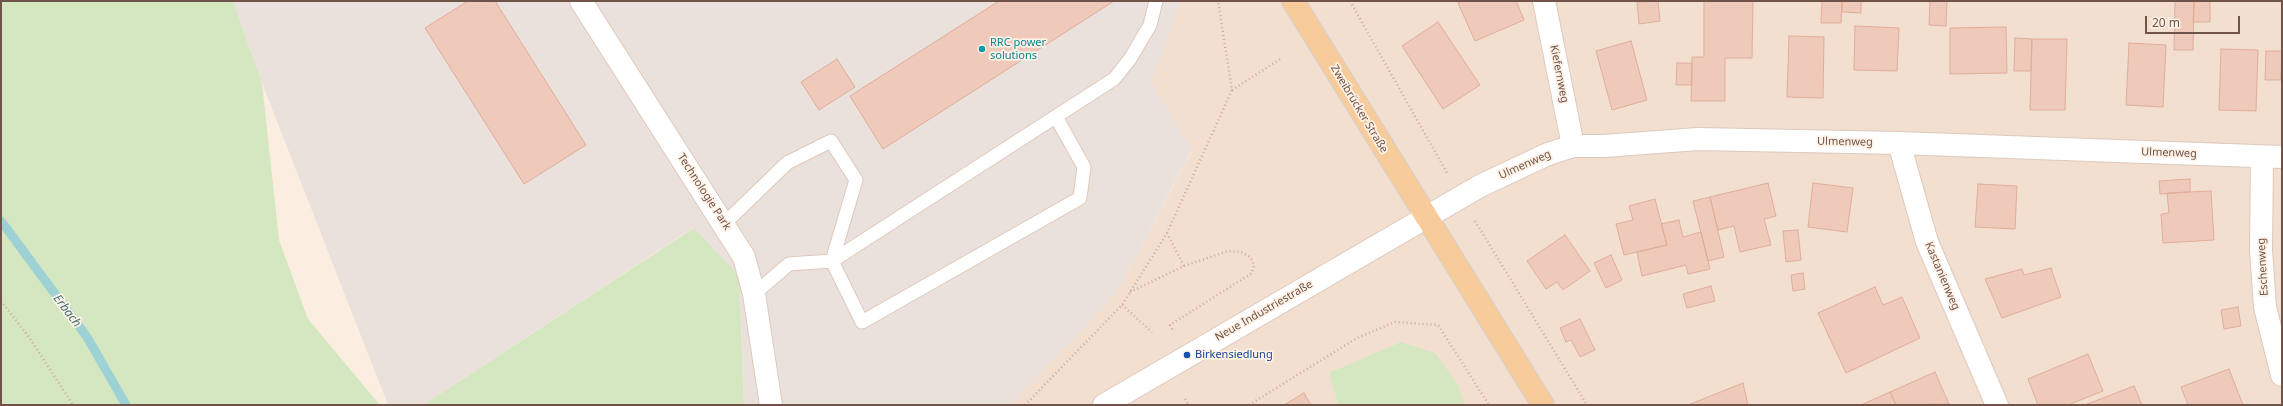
<!DOCTYPE html>
<meta charset="utf-8">
<style>
body{margin:0}
#map{position:relative;width:2283px;height:406px;overflow:hidden;background:#fbeee0;font-family:"Noto Sans",sans-serif}
canvas{display:block}
.frame{position:absolute;inset:0;border:2px solid #705349;pointer-events:none}
.scale{position:absolute;left:2145px;top:16px;width:95px;height:18px;box-sizing:border-box;border:2px solid #705349;border-top:0;padding-left:5px;font-size:12px;line-height:14px;white-space:nowrap;color:#705349;-webkit-text-stroke:3px #fef2e6;paint-order:stroke}
</style>
<div id="map">
<canvas width="2283" height="406"></canvas>
<div class="frame"></div>
<div class="scale">20 m</div>
</div>
<script>
const c = document.querySelector('canvas').getContext('2d');
c.lineJoin = 'round';
function paint(path, color) {
  c.fillStyle = color;
  c.fill(path, 'evenodd');
}
function shape(rows) {
  const path = new Path2D();
  for (const r of rows) {
    path.moveTo(r[0], r[1]);
    for (let i = 2; i < r.length; i += 2) path.lineTo(r[i], r[i + 1]);
  }
  return path;
}
function trace(path, color, width, dash) {
  c.strokeStyle = color;
  c.lineWidth = width;
  c.lineCap = dash ? 'butt' : 'round';
  c.setLineDash(dash || []);
  c.stroke(path);
}
function write(font, color, halo, rows, align = 'center') {
  c.font = font + ' "Noto Sans",sans-serif';
  c.lineWidth = 3.5;
  c.setLineDash([]);
  c.textBaseline = 'middle';
  c.strokeStyle = halo;
  c.fillStyle = color;
  for (const [text, x, y, turn = 0] of rows) {
    c.save();
    c.translate(x, y);
    c.rotate((+turn || 0) * Math.PI / 180);
    c.textAlign = isNaN(turn) ? turn : align;
    if (halo) c.strokeText(text, 0, 0);
    c.fillText(text, 0, 0);
    c.restore();
  }
}
paint(shape([
 [1181,1,2282,1,2282,405,1465,405,1458,385,1329,373,1338,405,1010,405,1117,292,1192,151,1151,82]
]), '#f2dfcf');
paint(shape([
 [233,1,1181,1,1151,82,1192,150,1117,292,1010,405,744,405,739,276,693,228,423,405,388,405,262,83]
]), '#eae1dc');
paint(shape([
 [1,1,233,1,262,83,279,240,308,319,380,405,1,405],
 [694,228,739,276,744,405,423,405],
 [1401,342,1435,353,1458,385,1465,405,1338,405,1329,373]
]), '#d4e7c0');
trace(shape([
 [1,221,87,337,126,405]
]), '#9dd1d4', 9);
const building = shape([
 [468,1,495,1,586,145,524,184,425,28,468,1],
 [999,1,1114,1,883,149,850,96,999,1],
 [1462,1,1516,1,1524,20,1475,41,1458,3,1462,1],
 [1658,1,1660,21,1639,24,1637,2,1658,1],
 [1704,1,1753,1,1752,58,1725,58,1725,101,1691,101,1692,57,1704,57,1704,1],
 [1822,1,1842,1,1841,23,1821,23,1822,1],
 [1842,1,1861,1,1861,13,1842,12,1842,1],
 [1930,1,1947,1,1946,26,1929,25,1930,1],
 [2175,1,2194,1,2193,50,2174,50,2175,1],
 [2194,1,2210,1,2210,22,2193,22,2194,1],
 [1438,22,1480,85,1443,109,1402,46,1438,22],
 [1855,26,1899,28,1897,71,1854,70,1855,26],
 [2006,27,2007,73,1950,74,1950,28,2006,27],
 [1789,36,1824,37,1823,98,1787,97,1789,36],
 [2015,38,2032,39,2031,71,2014,71,2015,38],
 [2032,39,2067,39,2065,110,2030,110,2032,39],
 [1631,41,1647,100,1612,110,1596,51,1631,41],
 [2129,43,2166,45,2163,107,2126,105,2129,43],
 [2221,49,2258,50,2256,111,2219,110,2221,49],
 [2266,51,2282,51,2281,80,2265,80,2266,51],
 [837,59,855,87,819,110,801,82,837,59],
 [1677,63,1692,63,1692,85,1676,85,1677,63],
 [2190,179,2190,192,2160,194,2159,181,2190,179],
 [1768,183,1776,216,1764,219,1771,245,1740,252,1734,226,1718,230,1710,197,1768,183],
 [1813,183,1853,188,1847,232,1808,227,1813,183],
 [1978,184,2017,186,2015,229,1975,227,1978,184],
 [2211,191,2214,240,2163,243,2161,214,2169,213,2167,193,2211,191],
 [1710,197,1724,257,1708,261,1693,201,1710,197],
 [1655,199,1667,245,1624,255,1616,224,1633,220,1629,206,1655,199],
 [1679,220,1683,237,1701,232,1710,269,1688,274,1686,265,1642,276,1637,252,1667,245,1661,224,1679,220],
 [1798,230,1801,260,1786,262,1783,231,1798,230],
 [1565,235,1590,271,1563,290,1557,282,1546,289,1527,261,1565,235],
 [1611,255,1622,280,1606,288,1594,263,1611,255],
 [2051,268,2061,297,2002,318,1985,279,2022,269,2024,275,2051,268],
 [1803,273,1805,289,1793,291,1791,275,1803,273],
 [1711,286,1715,301,1687,308,1683,294,1711,286],
 [1875,287,1883,305,1902,297,1920,338,1846,373,1818,313,1875,287],
 [2238,307,2241,326,2224,329,2221,310,2238,307],
 [1580,319,1595,350,1580,357,1571,340,1566,342,1560,328,1580,319],
 [2088,354,2103,391,2068,405,2038,405,2028,379,2088,354],
 [2229,369,2243,405,2188,405,2181,387,2229,369],
 [1935,372,1949,404,1896,405,1890,392,1935,372],
 [1743,383,1748,405,1688,405,1743,383],
 [2134,386,2142,405,2085,405,2134,386],
 [1890,392,1896,405,1861,405,1890,392],
 [1304,393,1311,405,1284,405,1304,393]
]);
paint(building, '#efc9b9');
trace(building, '#e1ae9a', 1);
const service = shape([
 [724,224,787,163,831,141,856,180,832,261],
 [832,261,1114,79,1130,59,1150,25,1156,1],
 [754,294,789,264,832,261,862,322,1080,198,1084,167,1056,117]
]);
const minor = shape([
 [581,1,744,257,754,294,771,405],
 [1544,1,1573,146],
 [1899,143,1927,242,1997,405],
 [2262,157,2261,250,2265,307,2282,375],
 [1104,405,1480,186,1548,154,1573,146,1604,146,1698,139,1899,143,2282,157]
]);
const primary = shape([
 [1293,1,1543,405]
]);
trace(service, '#dec9bd', 15);
trace(minor, '#dec9bd', 24);
trace(primary, '#d7cfcc', 24);
trace(shape([
 [1350,1,1447,173],
 [1232,90,1282,58],
 [1475,221,1587,405],
 [1167,233,1184,266],
 [1130,292,1184,266,1228,251,1241,252,1250,257,1254,265,1252,273,1170,325,1174,332],
 [1,301,29,337,73,405],
 [1122,305,1152,332],
 [1185,399,1189,405],
 [1025,405,1122,305,1167,233,1232,90,1218,1],
 [1249,405,1357,338,1395,322,1438,325,1489,405]
]), '#d3ac9d', 2.5, [1, 3]);
trace(service, '#fff', 13);
trace(minor, '#fff', 22);
trace(primary, '#f8cc9a', 22);
for (const [x, y, r, color] of [
 [982,49,4,"#0f9aa8"],
 [1187,355,4,"#1a4fb4"]
]) {
  const dot = new Path2D();
  dot.arc(x, y, r, 0, 2 * Math.PI);
  c.fillStyle = color;
  c.fill(dot);
  trace(dot, '#fef2e6', 1.5);
}
write('11px', '#0d838f', '#fef2e6', [
 ["RRC power",990,43],
 ["solutions",990,56]
], 'left');
write('11px', '#705349', '#fef2e6', [
 ["Kiefernweg",1559,74,79],
 ["Zweibrücker Straße",1359,109,59],
 ["Ulmenweg",1845,142,1],
 ["Ulmenweg",2169,153,2],
 ["Ulmenweg",1525,165,-24],
 ["Technologie Park",704,192,57],
 ["Eschenweg",2263,267,-93],
 ["Kastanienweg",1942,276,67],
 ["Neue Industriestraße",1264,311,-30]
]);
write('11px', '#164399', '#fef2e6', [
 ["Birkensiedlung",1195,355]
], 'left');
write('italic 12px', '#3e7276', '#fef2e6', [
 ["Erbach",67,311,53]
]);
</script>
